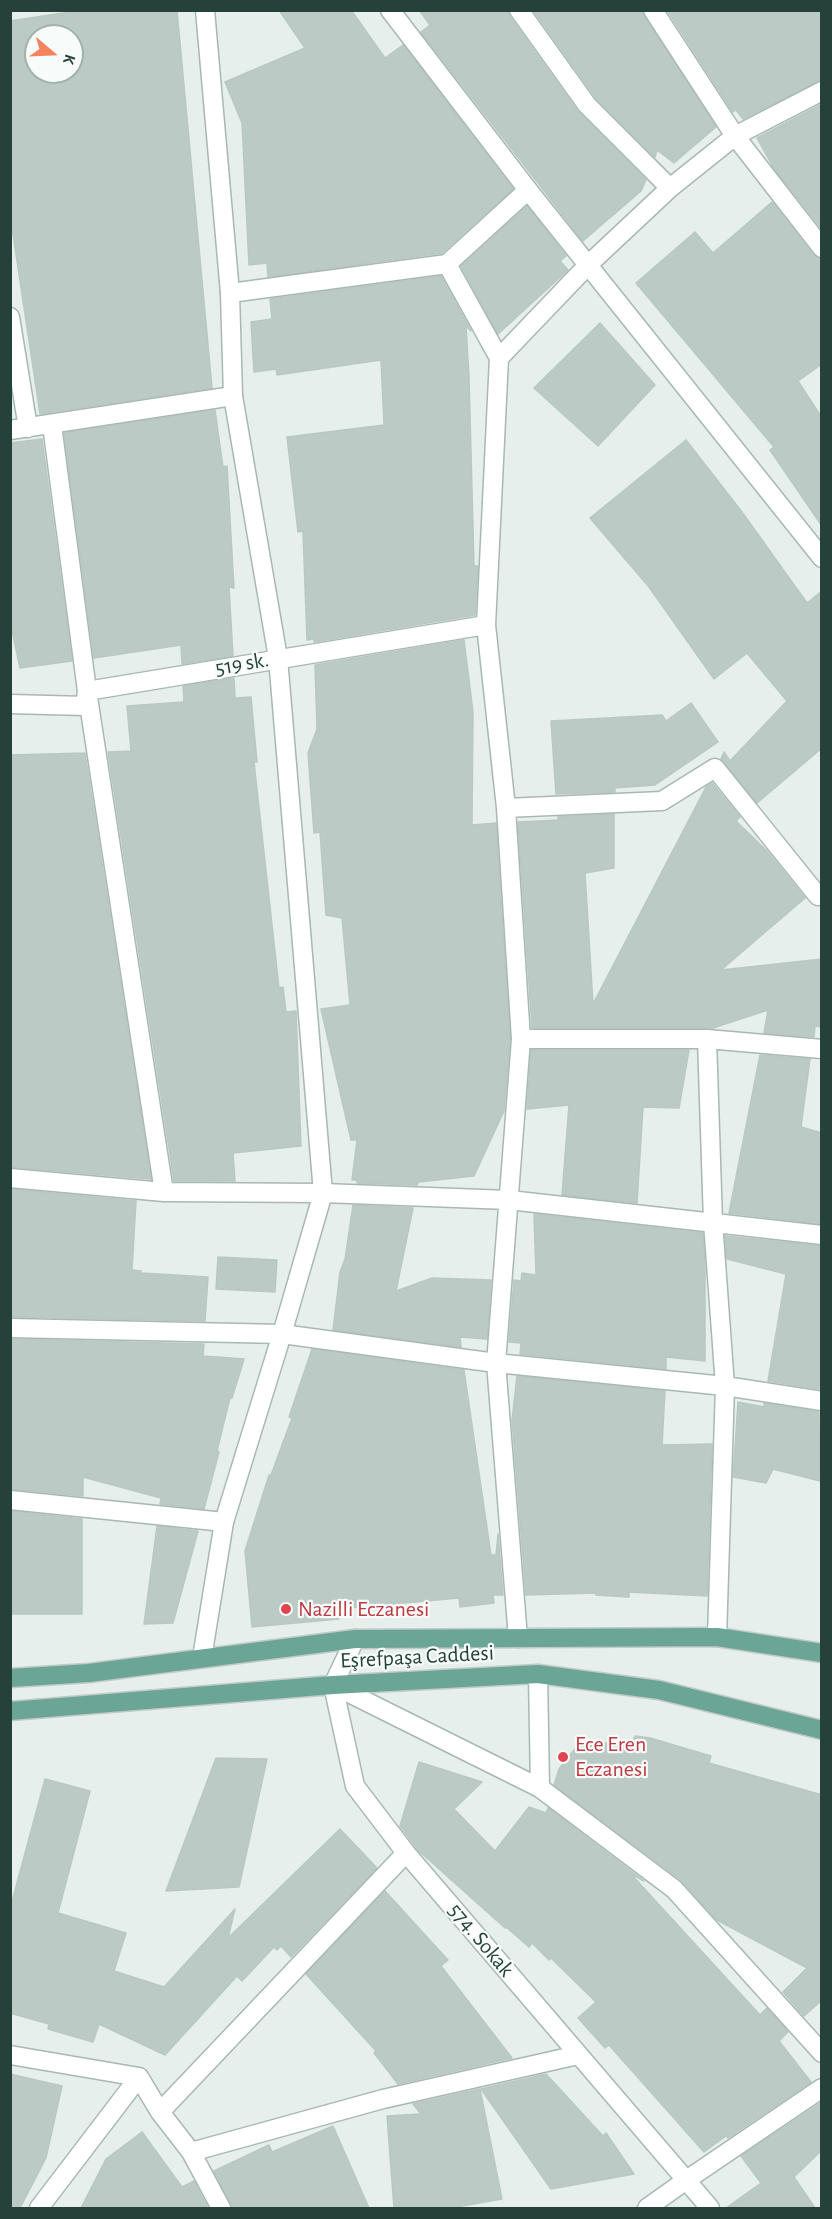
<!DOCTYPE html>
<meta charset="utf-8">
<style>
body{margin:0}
#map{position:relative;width:832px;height:2219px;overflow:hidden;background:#e6efeb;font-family:"Alegreya Sans",sans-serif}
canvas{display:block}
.frame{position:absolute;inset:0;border:12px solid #24423a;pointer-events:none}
.north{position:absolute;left:24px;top:24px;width:60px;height:60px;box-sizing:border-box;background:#f7fbf9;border:2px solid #a3b1ad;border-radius:50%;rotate:109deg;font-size:16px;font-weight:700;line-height:24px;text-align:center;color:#24423a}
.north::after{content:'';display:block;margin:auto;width:21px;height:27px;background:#f4845f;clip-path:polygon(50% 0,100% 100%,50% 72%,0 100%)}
</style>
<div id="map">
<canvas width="832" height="2219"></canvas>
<div class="frame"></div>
<div class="north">K</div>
</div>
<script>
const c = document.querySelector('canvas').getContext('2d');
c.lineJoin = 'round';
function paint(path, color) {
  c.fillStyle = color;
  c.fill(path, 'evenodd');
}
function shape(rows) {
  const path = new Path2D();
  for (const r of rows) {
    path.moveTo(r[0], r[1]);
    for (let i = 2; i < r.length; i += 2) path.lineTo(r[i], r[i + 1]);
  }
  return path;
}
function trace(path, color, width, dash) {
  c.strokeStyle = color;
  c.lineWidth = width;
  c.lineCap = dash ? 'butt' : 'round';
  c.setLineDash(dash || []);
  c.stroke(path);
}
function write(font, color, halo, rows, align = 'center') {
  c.font = font + ' "Alegreya Sans",sans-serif';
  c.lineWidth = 4.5;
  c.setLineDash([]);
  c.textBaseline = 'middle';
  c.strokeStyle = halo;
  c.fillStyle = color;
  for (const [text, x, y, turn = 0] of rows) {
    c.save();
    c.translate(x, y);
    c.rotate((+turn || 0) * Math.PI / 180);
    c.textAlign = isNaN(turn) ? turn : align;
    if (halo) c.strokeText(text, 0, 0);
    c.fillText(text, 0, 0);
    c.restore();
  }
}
const building = shape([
 [83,10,177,10,212,388,40,414,11,221,10,21,83,10],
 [36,36,72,36,72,72,36,72,36,36],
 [279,10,351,10,385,58,403,45,513,189,442,253,268,277,267,263,249,265,242,123,225,82,305,48,279,10],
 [419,10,508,10,510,17,578,112,646,180,641,191,583,241,421,32,430,25,419,10],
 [533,10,642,10,716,127,674,163,657,150,655,157,596,98,533,10],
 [667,10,822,10,822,80,743,119,736,110,733,112,667,10],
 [822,104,822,229,773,167,757,138,822,104],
 [772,202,813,255,822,259,822,364,798,381,822,418,822,526,770,450,774,447,636,283,695,232,713,253,772,202],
 [527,206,566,256,560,261,568,270,498,334,461,266,527,206],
 [441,276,471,331,466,326,469,377,474,566,478,566,475,615,314,642,314,639,307,640,303,531,298,532,287,437,384,425,381,360,277,375,276,369,254,372,251,322,272,319,270,299,441,276],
 [600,323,655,385,598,446,534,388,600,323],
 [215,410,223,467,227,466,234,588,229,587,233,656,182,664,181,645,94,658,64,433,215,410],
 [42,439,72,661,20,668,10,621,10,443,42,439],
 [686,440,742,512,807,603,822,591,822,748,757,803,721,759,724,752,730,761,787,701,747,653,714,679,649,587,590,518,686,440],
 [464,640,473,712,472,825,496,823,510,1039,504,1111,474,1176,418,1182,417,1185,357,1183,357,1180,352,1180,357,1140,351,1140,321,1009,350,1005,342,918,326,915,320,832,314,833,308,753,317,729,315,665,464,640],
 [234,678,235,698,251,697,257,762,254,762,279,988,283,987,286,1012,296,1011,301,1146,233,1153,235,1181,174,1181,108,752,131,751,127,706,184,702,183,686,234,678],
 [691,703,718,742,655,785,615,788,615,792,556,794,551,721,662,715,666,721,691,703],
 [85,753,151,1179,10,1167,10,755,85,753],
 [712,783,740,817,736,821,767,851,805,898,721,970,822,959,822,1027,815,1026,814,1037,764,1033,768,1010,713,1028,532,1028,518,822,558,820,558,817,614,814,614,868,585,873,593,1004,706,787,712,783],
 [531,1050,689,1050,679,1108,643,1107,637,1203,562,1195,569,1105,527,1109,531,1050],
 [760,1055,810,1059,801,1127,822,1133,822,1224,729,1213,760,1055],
 [10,1189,136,1201,132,1270,141,1271,141,1273,208,1277,205,1321,10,1317,10,1189],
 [353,1205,413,1208,396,1291,432,1278,491,1280,487,1339,460,1337,461,1347,333,1330,340,1272,345,1259,353,1205],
 [534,1214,703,1233,705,1269,705,1361,666,1357,666,1369,520,1354,521,1343,509,1342,514,1280,521,1281,522,1273,536,1275,534,1214],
 [725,1236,822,1246,822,1386,819,1385,819,1389,768,1381,786,1274,727,1259,725,1236],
 [218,1257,277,1260,275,1292,216,1289,218,1257],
 [10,1339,204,1344,203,1356,244,1359,232,1398,230,1398,217,1451,219,1452,204,1509,160,1504,161,1498,83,1477,83,1496,10,1489,10,1339],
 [312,1349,464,1370,491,1555,496,1555,498,1534,503,1595,493,1595,494,1603,460,1607,459,1598,338,1609,339,1619,252,1627,245,1551,269,1475,271,1475,292,1418,289,1417,312,1349],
 [517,1376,665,1391,662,1445,712,1444,707,1596,629,1592,629,1597,596,1595,596,1593,526,1595,512,1420,517,1376],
 [738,1402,764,1407,764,1403,819,1412,820,1481,773,1469,766,1483,733,1477,738,1402],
 [10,1511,82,1519,82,1614,10,1614,10,1511],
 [157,1526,198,1531,173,1623,144,1624,157,1526],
 [635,1736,650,1738,711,1756,709,1763,822,1795,822,2000,804,2016,783,1992,807,1968,717,1920,681,1880,554,1785,559,1769,578,1745,633,1741,635,1736],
 [216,1758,267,1759,239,1887,166,1891,216,1758],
 [419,1762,482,1782,454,1809,495,1851,529,1807,546,1813,548,1808,644,1881,630,1873,760,2015,767,2008,788,2032,779,2041,811,2082,728,2138,726,2136,704,2152,609,2045,605,2048,578,2018,596,2002,551,1958,549,1960,532,1943,529,1947,506,1927,505,1928,419,1851,400,1826,419,1762],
 [45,1779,90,1791,58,1913,126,1933,114,1971,164,1987,235,1909,228,1938,340,1829,377,1868,291,1957,281,1946,277,1950,274,1947,242,1981,237,1976,165,2055,99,2024,93,2042,48,2029,49,2024,10,2013,10,1909,45,1779],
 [385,1891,448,1960,441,1966,512,2058,398,2084,374,2053,376,2051,306,1974,385,1891],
 [10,2074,62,2086,46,2158,20,2208,10,2208,10,2074],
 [546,2074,603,2136,606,2133,634,2174,551,2189,481,2089,546,2074],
 [480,2089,502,2199,451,2208,394,2208,387,2116,421,2114,413,2104,480,2089],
 [822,2102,822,2150,794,2177,815,2208,726,2208,761,2183,741,2156,822,2102],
 [333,2126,369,2208,232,2208,214,2171,269,2145,272,2152,333,2126],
 [142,2132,182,2187,194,2181,208,2208,81,2208,106,2159,142,2132]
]);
paint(building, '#bbcac4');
trace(building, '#b8c9c2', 1.5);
const minor = shape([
 [519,10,587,105,670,188],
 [653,10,735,136,822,248],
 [447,264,499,358,486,625,506,808,521,1039,496,1363,518,1638],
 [230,293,447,264,528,190],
 [10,317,28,428],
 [499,358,589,264,670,188,735,136,822,91],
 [52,425,87,691,164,1192],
 [10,430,233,396],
 [10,704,85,706,87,691,486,625],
 [506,808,662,801,715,768,818,896],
 [521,1039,707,1039,822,1049],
 [707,1039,713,1222,725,1386,717,1637],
 [10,1178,164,1192,323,1193,509,1200,822,1235],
 [10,1328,282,1334,496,1363,725,1386,822,1401],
 [10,1500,224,1522],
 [538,1674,540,1788],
 [333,1685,540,1788,674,1889,822,2053],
 [10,2055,139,2077,160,2112,191,2152,221,2208],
 [160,2112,406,1853],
 [191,2152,383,2099,578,2055],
 [39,2208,139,2077],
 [647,2208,685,2181,822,2088]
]);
const tertiary = shape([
 [390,10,528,190,822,558],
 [355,1639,333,1685,355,1786,406,1853,710,2208],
 [202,1658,224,1522,282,1334,323,1193,278,658,233,396,230,293,205,10]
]);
const primary = shape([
 [10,1678,89,1673,355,1639,717,1637,822,1653],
 [10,1711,333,1685,538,1674,659,1690,822,1730]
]);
trace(minor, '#a8b8b2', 21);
trace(tertiary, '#a8b8b2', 21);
trace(primary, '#c2cac8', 21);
trace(minor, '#fff', 18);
trace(tertiary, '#fff', 18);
trace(primary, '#6aa596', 18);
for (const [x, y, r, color] of [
 [286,1609,6,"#e0444e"],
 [563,1757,6,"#e0444e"]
]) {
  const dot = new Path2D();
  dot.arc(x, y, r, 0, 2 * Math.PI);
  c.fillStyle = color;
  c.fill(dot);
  trace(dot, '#f7fbf9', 2);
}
write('22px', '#24423a', '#f7fbf9', [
 ["519 sk.",242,664,-10],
 ["Eşrefpaşa Caddesi",417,1657,-3],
 ["574. Sokak",481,1940,50]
]);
write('22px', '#be3a42', '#f7fbf9', [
 ["Nazilli Eczanesi",298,1609],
 ["Ece Eren",575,1744],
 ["Eczanesi",575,1769]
], 'left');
</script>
